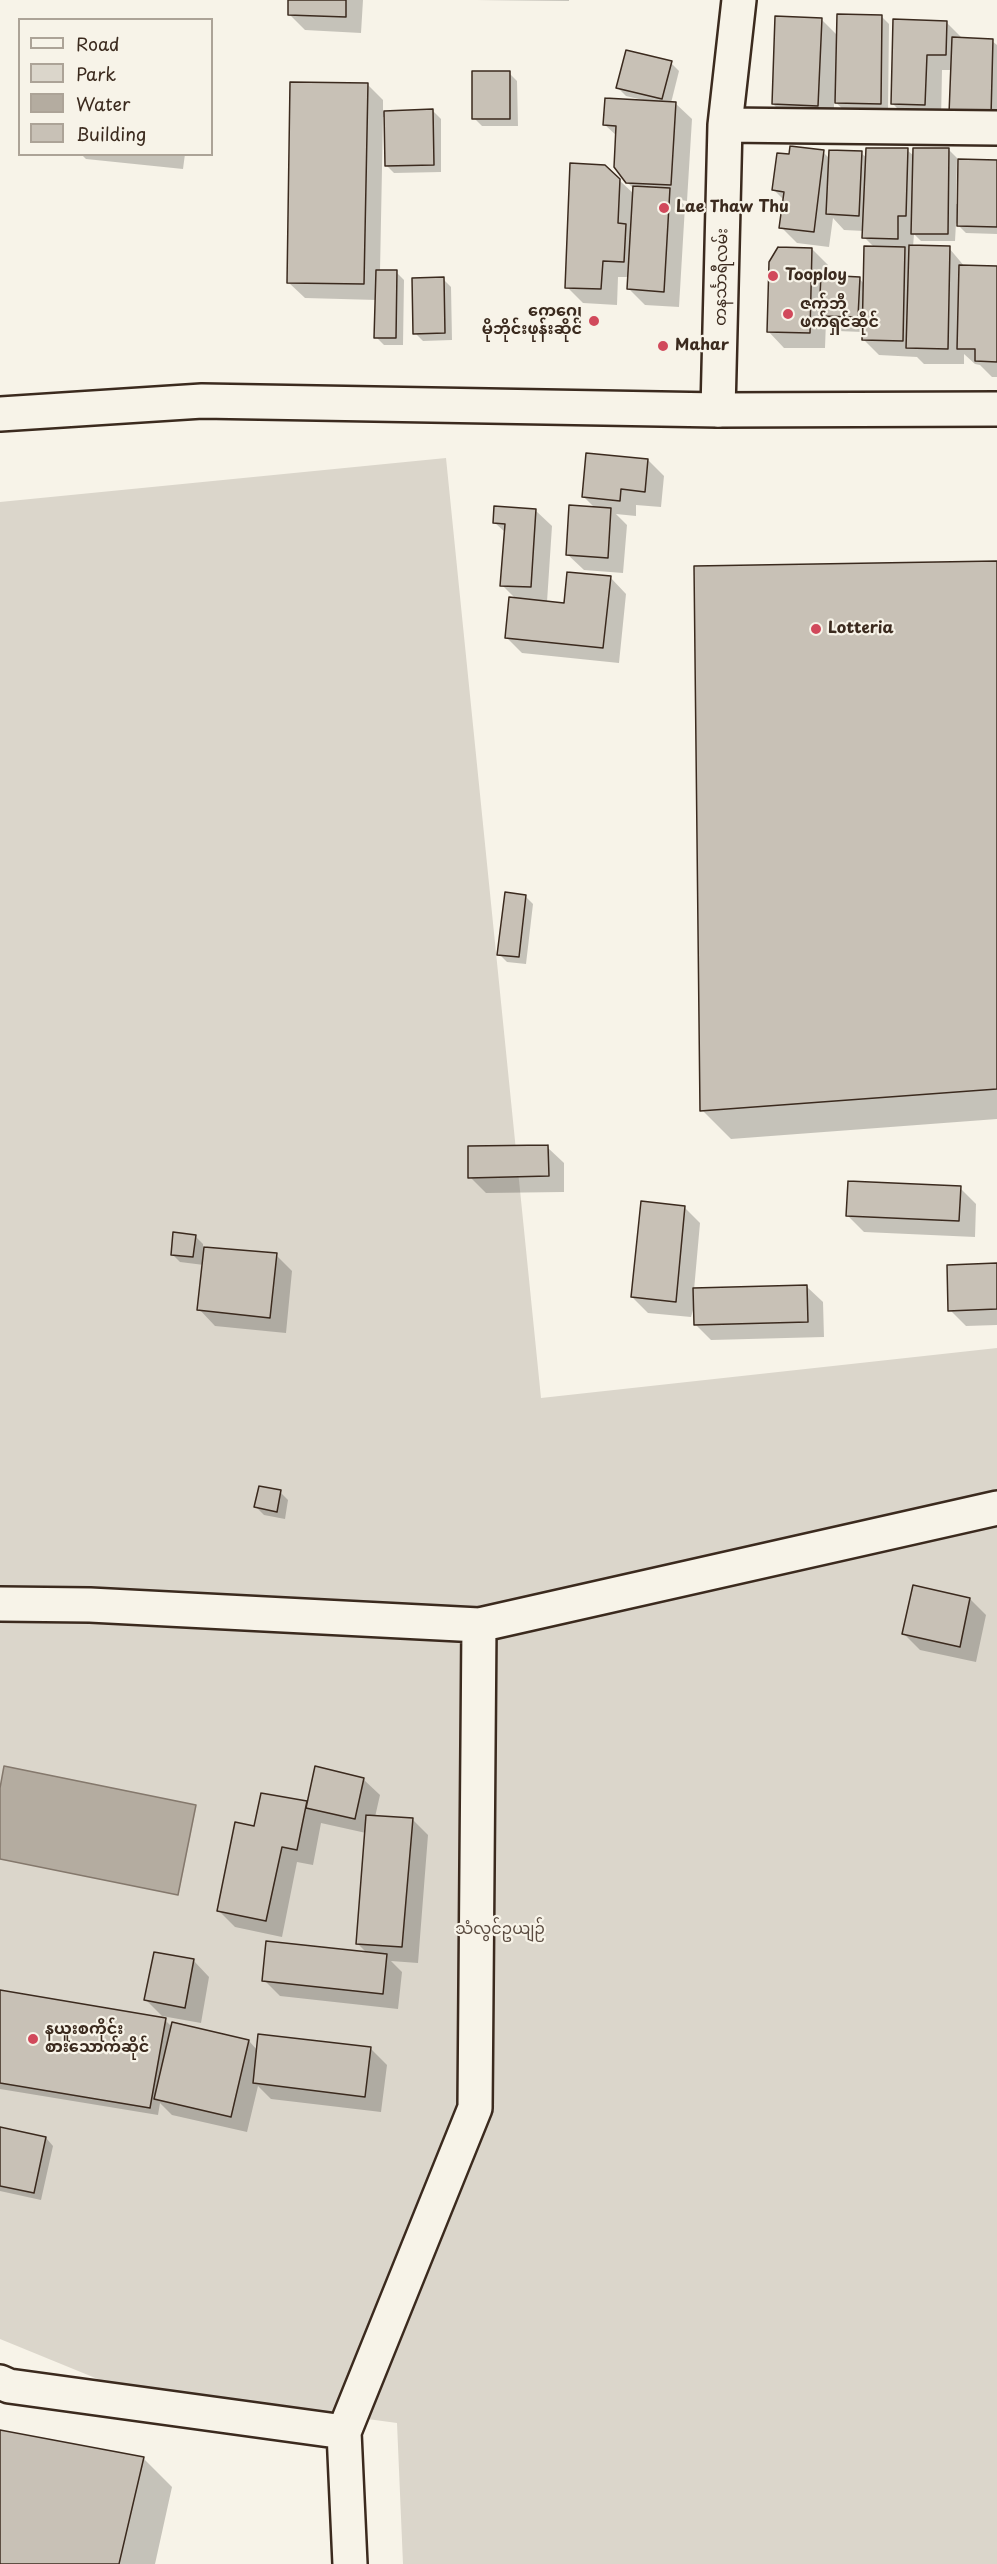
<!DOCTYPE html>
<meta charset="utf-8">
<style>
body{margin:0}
#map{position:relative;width:997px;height:2564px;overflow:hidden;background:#f7f3e8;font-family:"Playpen Sans",sans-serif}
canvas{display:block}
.legend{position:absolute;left:18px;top:18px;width:195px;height:138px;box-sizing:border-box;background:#f7f3e8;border:2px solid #aca397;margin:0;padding:8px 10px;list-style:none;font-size:18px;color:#3b2a1e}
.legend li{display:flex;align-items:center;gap:12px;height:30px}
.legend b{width:30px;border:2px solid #aca397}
</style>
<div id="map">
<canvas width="997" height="2564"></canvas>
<ul class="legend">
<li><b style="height:8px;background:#f7f3e8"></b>Road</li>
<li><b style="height:16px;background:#dbd6cb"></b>Park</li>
<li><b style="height:16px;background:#b4aca0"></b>Water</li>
<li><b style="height:16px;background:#c8c1b6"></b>Building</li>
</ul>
</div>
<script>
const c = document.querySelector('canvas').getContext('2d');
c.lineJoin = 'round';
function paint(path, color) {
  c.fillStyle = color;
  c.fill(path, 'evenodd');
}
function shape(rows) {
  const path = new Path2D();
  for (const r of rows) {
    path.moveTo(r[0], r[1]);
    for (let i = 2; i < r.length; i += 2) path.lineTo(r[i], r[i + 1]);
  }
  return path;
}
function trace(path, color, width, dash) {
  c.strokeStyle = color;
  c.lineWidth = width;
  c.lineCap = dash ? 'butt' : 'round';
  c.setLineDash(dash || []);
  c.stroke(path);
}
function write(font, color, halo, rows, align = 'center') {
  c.font = font + ' "Playpen Sans","Noto Sans Myanmar",sans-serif';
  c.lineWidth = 4.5;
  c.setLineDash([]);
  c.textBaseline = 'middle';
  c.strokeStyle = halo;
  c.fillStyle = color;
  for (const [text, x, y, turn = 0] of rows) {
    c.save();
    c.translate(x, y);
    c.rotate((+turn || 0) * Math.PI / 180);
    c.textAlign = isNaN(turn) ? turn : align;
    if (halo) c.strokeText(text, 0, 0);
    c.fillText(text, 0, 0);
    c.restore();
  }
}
paint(shape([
 [446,458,541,1398,997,1348,997,2564,403,2564,397,2423,110,2384,0,2339,0,502]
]), '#dbd6cb');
const water = shape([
 [4,1766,196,1805,178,1895,0,1859,0,1788,4,1766]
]);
paint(water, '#b4aca0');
trace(water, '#84786c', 1.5);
paint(shape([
 [290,0,363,0,361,33,305,30,289,14],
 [476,0,569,0,569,1],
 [881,16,889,24,888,111,845,111,834,101,834,122,789,120,773,104,821,19,838,36],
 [947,23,963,39,992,41,997,45,997,131,952,70,942,70,941,121,909,120,892,103],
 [671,63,679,71,671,103,675,103,692,119,687,201,680,200,685,206,679,307,645,305,629,289,629,277,618,277,617,305,583,303,567,287,619,180,634,194,634,189,627,182,617,136,605,125,643,100,626,96,618,88],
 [509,73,517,81,518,126,482,126,474,118],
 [367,84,383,100,383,112,433,111,441,119,441,172,394,173,386,165,386,117,383,117,380,271,396,272,404,280,403,345,384,345,376,337,377,300,305,298,288,282],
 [907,150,914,156,949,150,957,158,956,204,959,204,997,161,997,234,966,233,956,223,955,241,921,241,914,234,913,247,949,248,965,267,997,267,997,377,992,377,980,365,975,364,964,354,964,364,924,364,917,357,879,355,863,339,863,332,837,331,826,321,825,348,784,348,768,331,812,249,828,265,828,277,859,278,864,284,875,248,864,237,864,231,844,230,833,218,829,247,797,243,781,227,784,200,773,189,790,156,823,152,830,159,861,153,867,158],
 [81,154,185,154,183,169,86,159],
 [443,279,451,287,452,340,423,341,415,333],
 [648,460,664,476,661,507,636,505,636,516,616,514,627,525,623,573,584,570,567,554,595,508,584,497],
 [535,510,552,526,547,602,566,604,610,577,626,594,619,663,522,653,506,637,516,599,502,585,506,533,494,522],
 [997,564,997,1119,731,1139,702,1110],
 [525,896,533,904,526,964,507,962,499,954],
 [547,1147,564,1163,564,1192,486,1193,470,1177],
 [960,1188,976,1204,975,1237,864,1232,848,1216],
 [684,1207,700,1223,694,1290,806,1286,823,1302,824,1337,711,1340,695,1324,695,1303,691,1317,648,1313,632,1297],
 [195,1236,203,1244,203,1248,276,1255,292,1271,286,1333,215,1326,199,1309,204,1265,180,1262,172,1254],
 [997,1264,997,1325,966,1326,950,1310],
 [280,1492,288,1500,285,1519,264,1515,256,1507],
 [970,1599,986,1615,976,1662,920,1650,904,1634],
 [363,1779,380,1795,375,1817,412,1819,428,1835,418,1963,391,1961,402,1972,398,2009,280,1996,264,1980,368,1954,357,1943,366,1833,321,1823,313,1865,297,1862,282,1937,235,1927,219,1911,256,1828,262,1794,308,1803],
 [193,1960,209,1977,201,2023,162,2016,146,2000],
 [0,1992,165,2020,172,2027,249,2041,258,2051,371,2049,387,2065,381,2112,271,2099,258,2086,247,2132,172,2115,160,2103,158,2115,0,2089],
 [0,2128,46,2138,53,2146,41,2200,0,2191],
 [0,2431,143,2458,172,2487,155,2564,0,2564]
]), '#0003');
const building = shape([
 [288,0,346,0,346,17,288,15,288,0],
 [837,14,882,15,881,104,835,103,837,14],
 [775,16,822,18,818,106,772,104,775,16],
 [893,19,947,21,946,55,927,55,925,105,891,104,893,19],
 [952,37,993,39,991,116,949,114,952,37],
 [626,50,672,61,662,99,616,88,626,50],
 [472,71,510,71,510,119,472,119,472,71],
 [290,82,368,83,364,284,287,283,290,82],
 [605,98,676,102,671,185,626,183,614,167,616,126,603,125,605,98],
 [433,109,434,165,385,166,384,111,433,109],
 [790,146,824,150,814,232,779,228,784,192,772,190,777,153,789,154,790,146],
 [866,148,908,148,906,216,898,216,898,239,862,238,866,148],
 [913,148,949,148,948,234,911,234,913,148],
 [829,150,862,151,859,216,826,214,829,150],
 [958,159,997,160,997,227,957,226,958,159],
 [570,163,605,165,620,179,618,223,626,224,624,262,603,261,601,289,565,288,570,163],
 [633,186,670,188,664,292,627,289,633,186],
 [909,245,950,246,948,349,906,348,909,245],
 [864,246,905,247,903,341,862,340,864,246],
 [778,247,812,248,810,333,767,332,769,262,778,247],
 [959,265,997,266,997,362,975,361,975,349,957,349,959,265],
 [376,270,397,270,396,338,374,338,376,270],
 [821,275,860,277,858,317,819,316,821,275],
 [444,277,445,333,413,334,412,278,444,277],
 [586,453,648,459,645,492,621,489,620,501,582,497,586,453],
 [569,505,611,508,608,558,566,555,569,505],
 [494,506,536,509,531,587,500,586,505,524,493,523,494,506],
 [997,561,997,1089,700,1111,694,566,997,561],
 [567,572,611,576,603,648,505,638,509,597,564,603,567,572],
 [505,892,526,895,519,957,497,955,505,892],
 [548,1145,549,1176,468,1178,468,1146,548,1145],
 [848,1181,961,1186,959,1221,846,1216,848,1181],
 [641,1201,685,1206,676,1302,631,1297,641,1201],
 [173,1232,196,1235,193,1257,171,1255,173,1232],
 [204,1247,277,1253,270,1318,197,1310,204,1247],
 [997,1263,997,1309,948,1311,947,1265,997,1263],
 [807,1285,808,1322,694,1325,693,1288,807,1285],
 [259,1486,281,1490,277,1512,254,1507,259,1486],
 [913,1585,970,1598,960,1647,902,1634,913,1585],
 [315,1766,364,1778,355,1819,306,1808,315,1766],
 [261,1793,307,1801,297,1850,282,1847,266,1921,217,1911,235,1822,254,1826,261,1793],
 [366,1815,413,1818,402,1947,356,1944,366,1815],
 [266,1941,387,1954,383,1994,262,1981,266,1941],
 [154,1952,194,1959,185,2008,144,2000,154,1952],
 [0,1990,166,2018,150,2108,0,2083,0,1990],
 [172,2022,249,2040,231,2117,154,2099,172,2022],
 [258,2034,371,2047,365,2097,253,2083,258,2034],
 [0,2127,46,2137,34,2193,0,2186,0,2127],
 [0,2430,144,2457,119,2564,0,2564,0,2430]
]);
paint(building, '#c8c1b6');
trace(building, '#3b2a1e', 1.5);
const minor = shape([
 [725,125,997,128],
 [718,410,725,125,739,0],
 [0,1604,90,1605,479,1625,997,1508],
 [0,2382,9,2386,344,2432,350,2564],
 [344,2432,475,2108,479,1625]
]);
const major = shape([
 [0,414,202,401,718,410,997,409]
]);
trace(minor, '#3b2a1e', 38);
trace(major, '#3b2a1e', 38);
trace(minor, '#f7f3e8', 33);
trace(major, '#f7f3e8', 33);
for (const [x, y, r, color] of [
 [664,208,6,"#d1495b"],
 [773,276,6,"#d1495b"],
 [788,314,6,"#d1495b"],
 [594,321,6,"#d1495b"],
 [663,346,6,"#d1495b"],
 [816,629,6,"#d1495b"],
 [33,2039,6,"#d1495b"]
]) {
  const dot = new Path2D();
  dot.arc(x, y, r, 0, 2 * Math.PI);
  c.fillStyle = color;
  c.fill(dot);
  trace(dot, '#f7f3e8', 2);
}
write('bold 16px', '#3b2a1e', '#f7f3e8', [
 ["Lae Thaw Thu",676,208],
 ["Tooploy",785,276],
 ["ဇက်ဘီ",800,305],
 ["ဖက်ရှင်ဆိုင်",800,323],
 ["ကေဂျေ",582,312,"right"],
 ["မိုဘိုင်းဖုန်းဆိုင်",582,330,"right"],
 ["Mahar",675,346],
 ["Lotteria",828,629],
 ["နယူးစကိုင်း",45,2030],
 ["စားသောက်ဆိုင်",45,2048]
], 'left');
write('16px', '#3b2a1e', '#f7f3e8', [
 ["တနင်္သာရီလမ်း",722,277,-89]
]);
write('16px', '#5b4c41', '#f7f3e8', [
 ["သံလွင်ဥယျဉ်",500,1930]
]);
</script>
